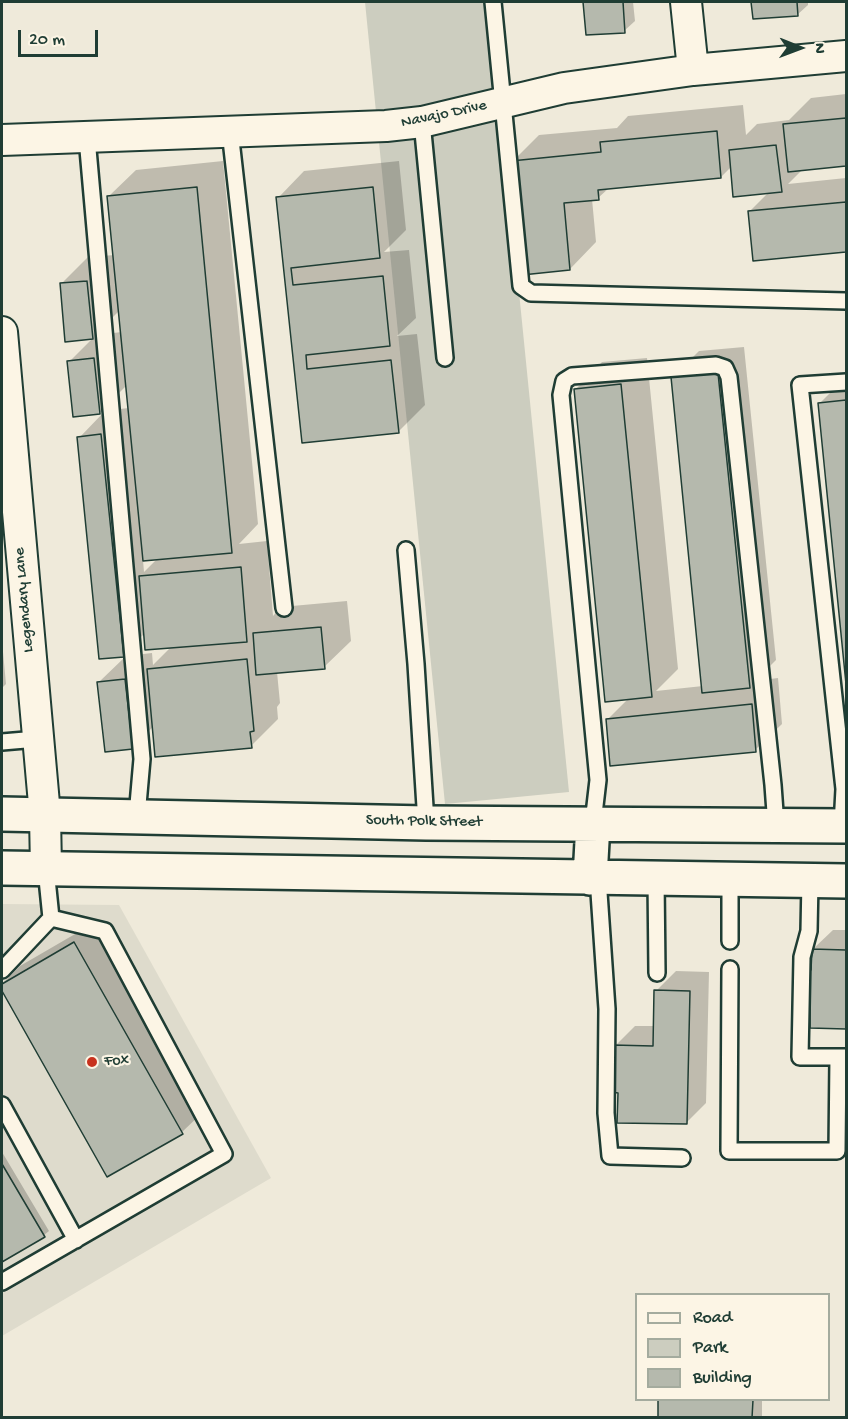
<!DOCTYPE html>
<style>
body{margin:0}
#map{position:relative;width:848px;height:1419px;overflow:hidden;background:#efeada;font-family:"Gochi Hand",sans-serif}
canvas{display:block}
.frame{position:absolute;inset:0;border:3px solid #1f3d34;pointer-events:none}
.legend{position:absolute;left:635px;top:1293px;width:195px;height:108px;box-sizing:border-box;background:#fcf5e5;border:2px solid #a4ab9e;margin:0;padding:8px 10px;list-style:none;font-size:18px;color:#1f3d34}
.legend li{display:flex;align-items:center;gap:12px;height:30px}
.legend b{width:30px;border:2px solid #a4ab9e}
.north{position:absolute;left:770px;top:18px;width:60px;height:60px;-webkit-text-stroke:4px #fcf5e5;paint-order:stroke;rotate:91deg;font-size:16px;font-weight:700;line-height:24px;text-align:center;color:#1f3d34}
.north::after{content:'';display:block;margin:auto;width:21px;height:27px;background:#1f3d34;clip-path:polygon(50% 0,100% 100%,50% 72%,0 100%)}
.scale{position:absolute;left:18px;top:30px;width:80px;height:27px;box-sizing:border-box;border:3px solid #1f3d34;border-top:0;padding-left:8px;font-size:18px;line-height:21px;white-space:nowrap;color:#1f3d34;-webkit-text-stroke:4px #fcf5e5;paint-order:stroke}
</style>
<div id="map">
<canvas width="848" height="1419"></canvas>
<div class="frame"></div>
<ul class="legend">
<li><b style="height:8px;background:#fcf5e5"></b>Road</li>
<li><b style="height:16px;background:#cccdbf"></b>Park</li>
<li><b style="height:16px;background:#b5b9ad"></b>Building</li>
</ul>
<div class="north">N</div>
<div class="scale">20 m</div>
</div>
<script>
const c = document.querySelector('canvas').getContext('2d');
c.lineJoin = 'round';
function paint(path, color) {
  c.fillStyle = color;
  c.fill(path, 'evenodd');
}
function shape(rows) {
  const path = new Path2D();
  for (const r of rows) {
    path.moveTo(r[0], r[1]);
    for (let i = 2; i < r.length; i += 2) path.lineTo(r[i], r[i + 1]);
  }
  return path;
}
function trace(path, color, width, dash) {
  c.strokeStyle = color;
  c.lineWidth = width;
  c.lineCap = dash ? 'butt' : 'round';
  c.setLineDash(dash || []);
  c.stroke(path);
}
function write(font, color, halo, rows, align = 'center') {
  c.font = font + ' "Gochi Hand",sans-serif';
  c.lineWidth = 4.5;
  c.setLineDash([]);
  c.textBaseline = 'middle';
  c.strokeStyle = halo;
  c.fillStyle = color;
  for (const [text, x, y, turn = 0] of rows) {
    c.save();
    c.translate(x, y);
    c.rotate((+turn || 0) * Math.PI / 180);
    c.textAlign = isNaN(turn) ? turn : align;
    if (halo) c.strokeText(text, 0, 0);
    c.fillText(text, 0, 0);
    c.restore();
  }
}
paint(shape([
 [2,904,119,905,271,1178,2,1336]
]), '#dedbcc');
paint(shape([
 [365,2,490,2,569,792,445,804]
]), '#cccdbf');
paint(shape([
 [585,2,633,2,635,21,624,31,587,34],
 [753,2,808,2,808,5,797,15,754,17],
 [846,94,846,165,803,169,788,184,846,178,846,250,754,260,749,212,769,192,732,166,721,177,609,188,598,198,592,199,596,242,570,269,512,162,539,135,617,128,628,116,743,105,746,135,757,124,789,120,811,98],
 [223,161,258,524,239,544,267,541,273,616,281,607,347,601,351,641,324,667,277,672,280,703,277,707,278,719,251,746,154,726,132,747,99,682,126,656,152,653,153,665,171,647,145,633,123,655,79,438,104,412,74,415,69,362,93,338,61,284,88,257,115,255,109,196,136,170],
 [120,310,122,332,95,335],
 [127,385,129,408,101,411],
 [158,558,144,572,143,560],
 [399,161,406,230,384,252,409,250,416,318,397,336,417,334,425,405,399,431,303,442,278,198,304,171],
 [744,347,776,660,755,681,778,678,782,724,755,750,607,720,629,698,576,389,602,362,647,358,678,669,656,691,703,686,672,378,699,351],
 [846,377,846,669,820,403],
 [2,641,6,684,2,688],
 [94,923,202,1113,182,1132,107,1175,2,988,2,984,20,966],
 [833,930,846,930,846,1027,811,1026,808,970,813,965,813,949],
 [676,971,709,972,706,1103,686,1123,619,1092,615,1046,635,1026,655,1026,656,991],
 [2,1152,49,1231,44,1235,2,1261],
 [659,1400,762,1400,762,1418,659,1418]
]), '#0003');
const building = shape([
 [583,2,623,2,625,33,586,35,583,2],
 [751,2,797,2,798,16,753,19,751,2],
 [846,118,846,166,788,172,783,124,846,118],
 [717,131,721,178,598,190,599,200,564,203,570,270,522,275,511,161,601,152,600,142,717,131],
 [776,145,782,192,733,197,729,150,776,145],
 [197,187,232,553,143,561,107,196,197,187],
 [373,187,380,258,291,268,293,285,383,276,390,346,306,355,307,369,391,360,399,433,302,443,276,197,373,187],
 [846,202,846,252,753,261,748,211,846,202],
 [87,281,93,339,65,342,60,283,87,281],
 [94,358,100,414,73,417,67,361,94,358],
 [718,373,750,688,702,693,671,377,718,373],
 [621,384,652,697,605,702,574,389,621,384],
 [846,400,846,684,818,403,846,400],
 [101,434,124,657,99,659,77,437,101,434],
 [241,567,247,642,145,650,139,576,241,567],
 [321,627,325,669,256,675,253,633,321,627],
 [247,659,254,731,250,732,252,748,155,757,147,669,247,659],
 [125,679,133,749,105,752,97,682,125,679],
 [752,704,756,752,610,766,606,719,752,704],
 [74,942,183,1134,107,1177,2,991,2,984,74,942],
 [812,949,846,950,846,1029,810,1028,810,1008,805,1008,806,970,811,970,812,949],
 [654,990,690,991,687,1124,617,1123,618,1093,612,1092,613,1045,653,1046,654,990],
 [2,1164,45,1237,2,1262,2,1164],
 [658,1400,753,1400,752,1418,658,1418,658,1400]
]);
paint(building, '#b5b9ad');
trace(building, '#1f3d34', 1.5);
const lane = shape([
 [493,2,521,286,531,293,846,301],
 [422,122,445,358],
 [230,131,284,608],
 [87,138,142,759,137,816],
 [406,550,416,664,426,823],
 [2,742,37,739],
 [593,823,598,780,561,395,564,381,572,376,716,365,725,368,729,377,773,785,776,826],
 [842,826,844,789,800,385,846,382],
 [598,878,607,1009,606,1113,610,1156,682,1158],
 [656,879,657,973],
 [730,880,730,941],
 [810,881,809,931,802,957,800,1057,846,1057],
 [730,969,729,1151,837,1151,838,1057],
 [2,970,51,918,46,869],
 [2,1105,76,1240],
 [2,1282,224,1154,105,931,51,918]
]);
const street = shape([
 [686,2,693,70],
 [2,140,386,126,422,122,564,88,693,70,846,56],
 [2,332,45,815,46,869]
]);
const secondary = shape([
 [2,814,426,823,846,826],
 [2,868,846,881],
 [590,878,593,823]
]);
trace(lane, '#1f3d34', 20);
trace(street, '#1f3d34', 34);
trace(secondary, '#1f3d34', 38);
trace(lane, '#fcf5e5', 15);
trace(street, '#fcf5e5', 30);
trace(secondary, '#fcf5e5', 33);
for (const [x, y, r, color] of [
 [92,1062,6,"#c8321e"]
]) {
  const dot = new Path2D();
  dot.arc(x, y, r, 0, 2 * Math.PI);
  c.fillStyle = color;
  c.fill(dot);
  trace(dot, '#fcf5e5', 2);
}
write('16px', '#1f3d34', '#fcf5e5', [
 ["Navajo Drive",444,115,-12],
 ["Legendary Lane",25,600,-95],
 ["South Polk Street",424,822,1]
]);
write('16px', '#1f3d34', '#fcf5e5', [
 ["Fox",104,1062]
], 'left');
</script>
